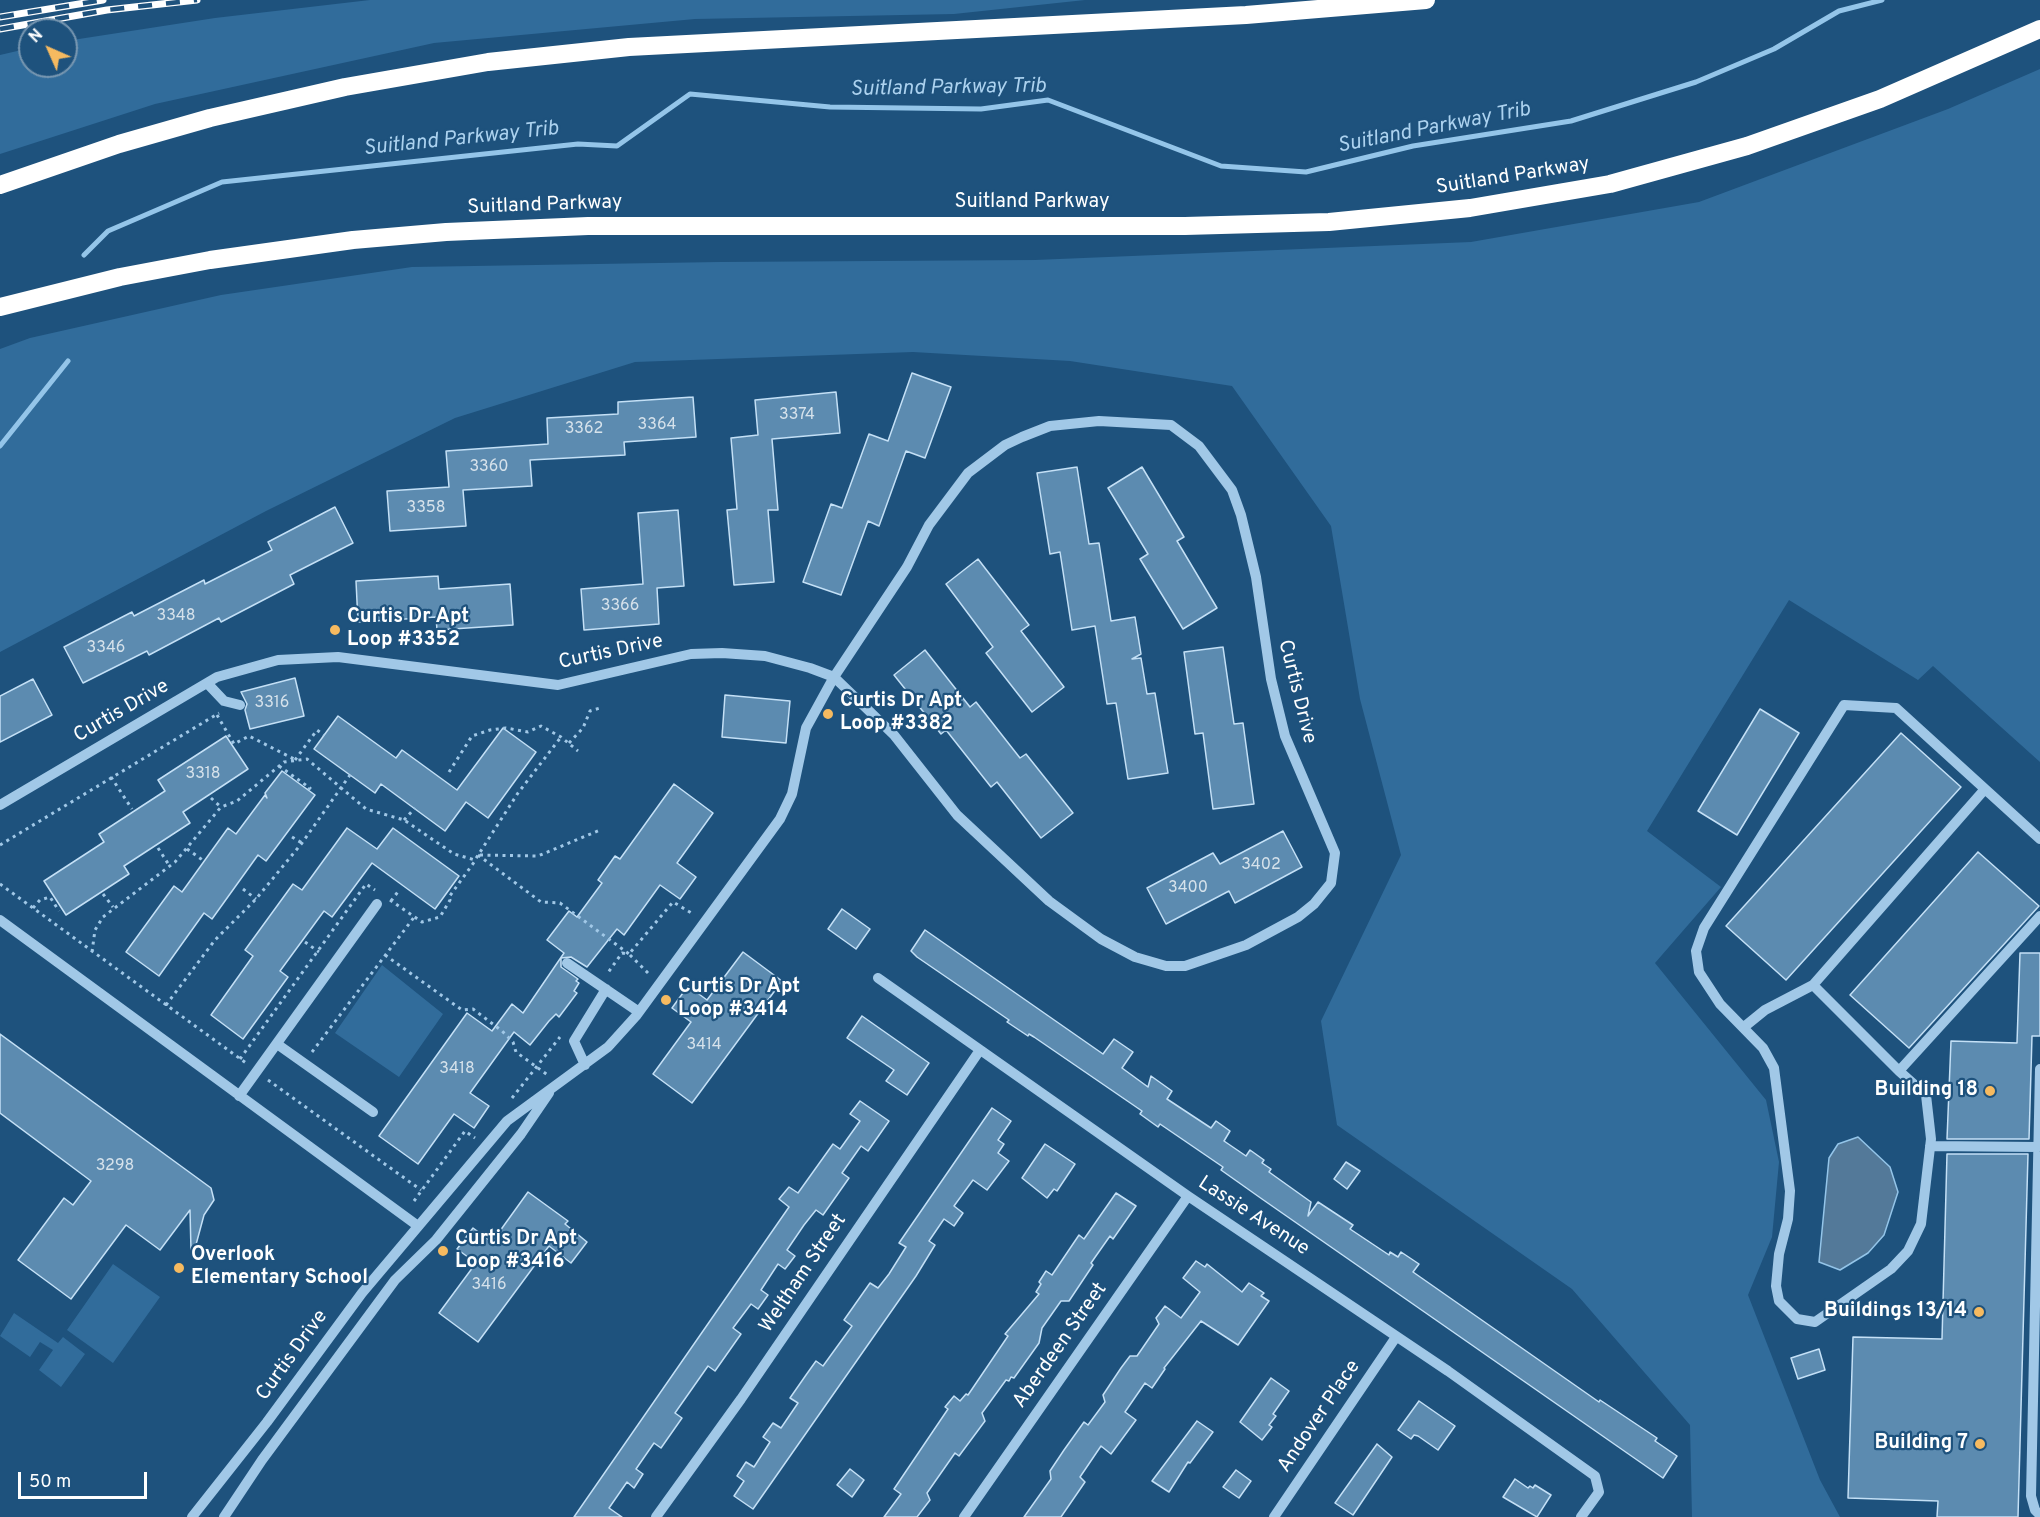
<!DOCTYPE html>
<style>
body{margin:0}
#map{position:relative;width:2040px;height:1517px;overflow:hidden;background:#1e527d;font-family:Overpass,sans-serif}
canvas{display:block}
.north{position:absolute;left:18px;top:18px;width:60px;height:60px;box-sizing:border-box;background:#1e527d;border:2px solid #7897b1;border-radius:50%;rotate:315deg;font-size:16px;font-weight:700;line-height:24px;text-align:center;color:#fff}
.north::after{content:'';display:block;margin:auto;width:21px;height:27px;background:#f6ba60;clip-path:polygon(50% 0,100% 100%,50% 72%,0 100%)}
.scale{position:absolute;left:18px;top:1472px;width:129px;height:27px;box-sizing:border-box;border:3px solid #fff;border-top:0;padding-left:8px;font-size:18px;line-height:21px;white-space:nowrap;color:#fff;-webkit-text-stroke:4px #1e527d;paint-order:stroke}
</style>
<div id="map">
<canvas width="2040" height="1517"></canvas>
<div class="north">N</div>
<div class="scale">50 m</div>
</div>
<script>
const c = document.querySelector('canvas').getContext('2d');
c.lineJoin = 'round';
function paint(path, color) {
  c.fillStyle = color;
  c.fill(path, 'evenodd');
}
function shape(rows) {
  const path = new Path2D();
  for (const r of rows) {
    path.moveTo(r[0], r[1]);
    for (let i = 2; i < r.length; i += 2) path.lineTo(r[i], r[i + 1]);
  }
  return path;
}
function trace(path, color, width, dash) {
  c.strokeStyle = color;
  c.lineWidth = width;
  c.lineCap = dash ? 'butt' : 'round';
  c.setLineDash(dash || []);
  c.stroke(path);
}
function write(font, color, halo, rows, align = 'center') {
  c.font = font + ' Overpass,sans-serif';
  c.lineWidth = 4.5;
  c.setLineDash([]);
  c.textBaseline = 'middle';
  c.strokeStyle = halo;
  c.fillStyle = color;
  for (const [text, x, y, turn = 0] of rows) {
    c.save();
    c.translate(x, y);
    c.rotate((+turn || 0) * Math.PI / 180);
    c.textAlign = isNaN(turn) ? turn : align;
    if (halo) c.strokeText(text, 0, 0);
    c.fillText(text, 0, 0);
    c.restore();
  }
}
paint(shape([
 [370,0,1085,0,954,14,695,19,434,43,155,104,0,154,0,55,30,48,30,66,66,66,66,41,215,18],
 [2040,69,2040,762,1933,666,1918,680,1789,600,1647,831,1721,887,1655,963,1766,1100,1779,1162,1772,1237,1748,1295,1820,1480,1840,1517,1692,1517,1690,1425,1572,1289,1337,1125,1321,1021,1401,855,1360,699,1331,526,1232,386,1070,361,913,352,635,362,455,418,266,511,0,652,0,349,30,338,221,295,412,267,720,262,1035,260,1471,242,1699,202,1948,109],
 [382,965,443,1014,399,1077,335,1033],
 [113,1264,160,1297,113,1363,67,1330],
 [14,1313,58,1343,63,1337,85,1354,61,1387,39,1370,53,1350,40,1342,30,1357,0,1336]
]), '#316c9b');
const water = shape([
 [1858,1137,1890,1167,1898,1192,1884,1235,1868,1253,1840,1270,1819,1262,1829,1158,1838,1144,1858,1137]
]);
paint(water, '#537999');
trace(water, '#94c5e9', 1.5);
trace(shape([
 [84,255,108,231,222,182,578,144,617,146,690,94,830,107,981,109,1048,100,1221,166,1306,172,1413,146,1571,121,1696,82,1774,49,1839,11,1882,0],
 [0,446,68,361]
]), '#94c5e9', 5);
const building = shape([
 [912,373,951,387,925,458,906,451,879,526,868,521,841,595,803,582,831,504,842,508,869,434,888,441,912,373],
 [836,392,840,433,772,439,778,510,768,510,774,582,734,585,727,510,737,509,731,438,758,435,755,400,836,392],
 [693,397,696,437,624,442,625,455,530,460,532,486,463,490,466,526,390,531,387,491,449,487,446,451,548,444,547,418,618,414,618,402,693,397],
 [1077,467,1089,544,1099,543,1111,621,1135,617,1141,654,1132,659,1141,658,1147,694,1155,693,1168,773,1128,779,1116,703,1107,704,1095,626,1072,630,1060,552,1050,554,1037,473,1077,467],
 [1142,467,1184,537,1177,541,1217,608,1183,629,1140,559,1148,554,1108,488,1142,467],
 [335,507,353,543,290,575,294,584,221,622,219,618,149,655,147,651,83,683,64,647,132,612,134,616,204,580,205,584,272,550,268,542,335,507],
 [678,510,684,586,657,588,659,624,584,630,581,589,643,584,638,513,678,510],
 [978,559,1029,625,1021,631,1064,687,1032,712,986,653,993,647,946,584,978,559],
 [438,576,439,589,510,584,513,625,437,630,436,617,358,622,356,581,438,576],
 [1223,647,1234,724,1243,723,1254,804,1213,809,1203,733,1195,734,1184,652,1223,647],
 [925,650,970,707,976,702,1020,758,1026,754,1073,813,1041,838,997,782,991,787,946,730,941,734,894,675,925,650],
 [295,678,304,716,250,729,245,710,247,704,241,692,295,678],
 [33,679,52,715,0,742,0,696,33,679],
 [725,695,790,701,786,743,722,737,725,695],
 [1760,709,1799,733,1737,835,1698,811,1760,709],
 [338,716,396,758,402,750,457,790,503,728,536,752,488,818,466,802,445,831,381,784,375,793,314,749,338,716],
 [1901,733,1961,787,1786,980,1726,926,1901,733],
 [226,736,248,769,183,812,190,823,124,866,129,874,66,915,44,881,104,842,99,834,165,791,158,780,226,736],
 [282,771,315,795,266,861,258,855,212,919,204,913,159,976,126,952,174,886,182,892,228,828,236,834,265,795,267,798,265,793,282,771],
 [674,784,713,813,677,863,696,877,680,899,660,885,624,935,617,929,587,967,571,957,561,958,561,967,578,979,576,981,579,983,574,991,577,993,559,1017,556,1014,549,1021,530,1045,514,1032,470,1093,489,1106,474,1128,454,1114,418,1164,379,1136,467,1013,492,1031,512,1004,523,1013,564,953,547,940,569,911,577,917,602,883,598,880,615,856,620,859,674,784],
 [347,828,377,849,393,828,459,876,435,909,372,863,332,917,324,911,280,971,288,977,243,1039,211,1015,253,956,245,950,293,884,302,890,347,828],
 [1283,831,1302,867,1235,903,1229,891,1166,924,1147,888,1213,853,1220,864,1283,831],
 [1978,852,2039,906,1909,1048,1850,995,1978,852],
 [842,909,870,929,856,949,828,929,842,909],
 [925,930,1103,1054,1114,1039,1133,1052,1122,1068,1148,1087,1151,1076,1172,1091,1167,1099,1211,1128,1216,1121,1230,1131,1224,1141,1246,1156,1250,1150,1264,1160,1262,1163,1271,1169,1269,1172,1311,1202,1308,1216,1318,1202,1353,1225,1350,1229,1389,1255,1390,1252,1398,1257,1401,1252,1419,1264,1413,1272,1599,1402,1600,1400,1657,1438,1655,1441,1677,1456,1663,1478,1262,1199,1221,1170,1223,1167,1160,1124,1158,1127,1140,1114,1142,1111,1034,1037,1029,1034,1028,1036,1007,1022,1009,1020,917,957,911,951,925,930],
 [743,952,782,981,692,1103,653,1074,691,1022,672,1008,688,986,707,1000,743,952],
 [2020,953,2040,953,2040,1036,2032,1036,2029,1139,1947,1139,1951,1041,2017,1043,2020,953],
 [862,1016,929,1063,907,1095,886,1081,894,1070,847,1038,862,1016],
 [0,1034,211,1188,214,1200,204,1215,194,1252,191,1251,190,1210,160,1250,126,1225,71,1299,18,1260,64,1198,73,1205,91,1181,0,1113,0,1034],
 [860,1101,889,1121,868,1151,861,1146,842,1173,849,1178,823,1215,816,1210,804,1225,787,1250,795,1256,785,1269,778,1264,761,1290,768,1295,758,1309,751,1304,733,1328,741,1334,715,1371,708,1366,675,1413,682,1418,661,1448,654,1443,636,1469,643,1474,634,1488,627,1482,609,1508,622,1517,574,1517,789,1207,779,1199,789,1187,798,1193,833,1144,840,1149,860,1121,850,1114,860,1101],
 [992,1108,1011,1121,998,1140,1004,1144,998,1153,1009,1161,987,1190,973,1180,954,1206,963,1213,954,1226,944,1219,929,1241,935,1245,916,1276,753,1509,734,1496,744,1481,737,1476,746,1462,754,1467,770,1442,763,1437,773,1423,781,1428,798,1403,790,1398,806,1375,816,1361,823,1366,852,1326,844,1320,870,1283,878,1288,889,1274,906,1247,899,1243,992,1108],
 [1045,1144,1075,1164,1057,1191,1054,1189,1047,1198,1022,1178,1045,1144],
 [1947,1154,2028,1154,2018,1517,1937,1517,1938,1501,1848,1498,1853,1337,1942,1339,1947,1154],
 [1346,1162,1360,1171,1347,1189,1334,1179,1346,1162],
 [528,1192,568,1221,565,1224,587,1242,571,1263,549,1246,478,1342,439,1313,476,1263,457,1249,473,1228,492,1242,528,1192],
 [1116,1193,1136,1206,1113,1239,1110,1236,1091,1263,1093,1265,1069,1301,1061,1301,1042,1328,1039,1343,1014,1378,1011,1377,1009,1381,1006,1380,982,1413,985,1421,959,1456,955,1453,927,1493,930,1500,917,1517,884,1517,901,1494,894,1489,948,1409,945,1407,954,1396,960,1401,966,1394,968,1395,1008,1336,1005,1334,1039,1294,1036,1292,1041,1284,1039,1282,1046,1271,1052,1275,1079,1235,1084,1239,1116,1193],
 [1196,1261,1205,1267,1207,1264,1242,1292,1249,1283,1264,1293,1261,1296,1269,1301,1238,1345,1201,1321,1164,1368,1165,1369,1152,1388,1145,1383,1125,1412,1136,1420,1111,1454,1101,1446,1080,1477,1085,1482,1061,1517,1024,1517,1051,1479,1050,1471,1064,1450,1084,1422,1088,1425,1105,1402,1103,1395,1121,1368,1130,1356,1137,1356,1159,1324,1156,1318,1165,1306,1181,1318,1200,1292,1183,1278,1196,1261],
 [1819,1349,1825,1370,1798,1379,1791,1358,1819,1349],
 [1271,1378,1289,1391,1273,1414,1276,1416,1269,1425,1272,1427,1262,1440,1240,1422,1271,1378],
 [1419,1401,1455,1426,1438,1450,1418,1436,1414,1435,1411,1439,1398,1430,1419,1401],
 [1197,1421,1213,1432,1190,1463,1188,1462,1169,1492,1152,1481,1197,1421],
 [1377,1444,1392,1457,1353,1515,1335,1503,1377,1444],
 [850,1469,864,1480,852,1497,837,1485,850,1469],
 [1236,1470,1251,1481,1239,1498,1223,1487,1236,1470],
 [1515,1479,1528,1488,1530,1486,1533,1488,1535,1485,1551,1495,1537,1517,1503,1497,1515,1479]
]);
paint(building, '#5c8bb0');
trace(building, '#c4e0f6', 1.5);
trace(shape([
 [217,715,234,744,249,736,294,759],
 [569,743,583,728,590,711,600,708],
 [295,760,317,730,324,735],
 [279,766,310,788,308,790],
 [449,772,472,736,490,730,506,728,528,732,541,726,561,737,578,751],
 [111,777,132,809],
 [211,798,221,807],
 [404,820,415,808],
 [292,837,302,843],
 [0,845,219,713],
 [158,848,169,865],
 [187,849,204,861],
 [478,855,541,902,560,903,629,954,622,953,607,974],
 [480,855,538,856,600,830],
 [0,884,246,1063],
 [243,889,256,899],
 [103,894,113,907],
 [390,900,422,922,440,917,450,900,449,897,475,861],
 [391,901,400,889],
 [33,908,40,900,50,897,59,911],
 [305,942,319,952],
 [92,952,95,930,103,917,175,862,221,807,237,801,284,762,307,759,366,809,404,820,454,854,475,860,518,793,561,737],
 [385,955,462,1010,473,1009,502,1031,513,1042,516,1052,549,1076],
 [648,973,629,954,673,902,693,914],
 [166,1005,215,940,256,899,302,843,350,775],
 [312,1052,415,916],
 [240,1059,366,884,375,890],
 [268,1080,421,1190],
 [512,1098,560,1037],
 [414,1201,465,1131,475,1138]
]), '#a1c8e7', 3, [3, 4.5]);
trace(shape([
 [1099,421,1171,425,1199,446,1232,490,1241,515,1256,577,1271,679,1285,736,1335,853,1331,883,1314,904,1298,917,1246,945,1185,966,1166,966,1135,957,1101,939,1049,901,957,815,894,735,834,677,907,567,929,525,968,473,1005,445,1022,437,1050,426,1099,421],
 [207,683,224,701,240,705],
 [0,805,217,677,278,660,338,657,558,685,691,654,722,653,765,656,810,668,834,677,806,728,792,794,780,819,636,1016,608,1047,507,1121,362,1293,267,1422,192,1517],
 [0,920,418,1226],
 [567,963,639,1012],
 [878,978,1188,1196,1448,1371,1595,1476,1599,1492,1581,1517],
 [1813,985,1899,1071,1926,1095,1931,1139,1921,1224,1908,1251,1891,1269,1815,1322,1797,1319,1779,1301,1776,1286,1779,1254,1788,1219,1790,1191,1774,1068,1763,1048,1720,1004,1699,972,1696,951,1704,928,1844,705,1896,708,2040,839],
 [1744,1027,1765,1010,1813,985,1985,789],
 [277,1044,373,1112],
 [585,1065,574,1041,606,989],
 [2040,1069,2031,1496,2035,1510,2040,1515],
 [1899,1071,2040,916],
 [239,1096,377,904],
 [1930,1146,2038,1147],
 [224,1517,262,1460,395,1280,436,1240,521,1134,549,1093],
 [656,1517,741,1399,980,1050],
 [964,1517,1188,1196],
 [1274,1517,1396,1337]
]), '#a1c8e7', 10);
trace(shape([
 [0,185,119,144,210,118,345,87,488,62,629,47,1246,15,1426,0],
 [0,307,120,277,210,260,353,240,446,232,588,226,1185,226,1329,222,1470,208,1610,184,1747,146,1880,99,2040,29]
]), '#fff', 18);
const rail = shape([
 [0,17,103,0],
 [0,29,107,10,197,0]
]);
trace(rail, '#fff', 7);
trace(rail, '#1e527d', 4.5, [14]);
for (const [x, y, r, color] of [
 [335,630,6,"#f6ba60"],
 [828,714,6,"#f6ba60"],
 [666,1000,6,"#f6ba60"],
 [1990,1091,6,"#f6ba60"],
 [443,1251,6,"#f6ba60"],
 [179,1268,6,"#f6ba60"],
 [1979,1312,6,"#f6ba60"],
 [1980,1444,6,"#f6ba60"]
]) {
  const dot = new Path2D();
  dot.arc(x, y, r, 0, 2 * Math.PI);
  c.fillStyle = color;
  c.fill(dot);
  trace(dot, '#1e527d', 2);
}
write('16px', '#d6e2eb', null, [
 ["3374",797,416],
 ["3364",657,426],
 ["3362",584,430],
 ["3360",489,468],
 ["3358",426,509],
 ["3366",620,607],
 ["3348",176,617],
 ["3346",106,649],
 ["3316",272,704],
 ["3318",203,775],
 ["3402",1261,866],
 ["3400",1188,889],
 ["3414",704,1046],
 ["3418",457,1070],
 ["3298",115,1167],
 ["3416",489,1286]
]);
write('20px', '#fff', '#1e527d', [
 ["Suitland Parkway",1513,177,-9],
 ["Suitland Parkway",1032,203],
 ["Suitland Parkway",545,206,-2],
 ["Curtis Drive",611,653,-12],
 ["Curtis Drive",1296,692,76],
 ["Curtis Drive",122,712,-30],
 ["Lassie Avenue",1253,1217,33],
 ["Weltham Street",804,1274,-56],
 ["Aberdeen Street",1061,1346,-55],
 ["Curtis Drive",293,1356,-54],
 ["Andover Place",1320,1417,-56]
]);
write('bold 20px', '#fff', '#1e527d', [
 ["Curtis Dr Apt",347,618],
 ["Loop #3352",347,641],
 ["Curtis Dr Apt",840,702],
 ["Loop #3382",840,725],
 ["Curtis Dr Apt",678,988],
 ["Loop #3414",678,1011],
 ["Building 18",1978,1091,"right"],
 ["Curtis Dr Apt",455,1240],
 ["Loop #3416",455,1263],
 ["Overlook",191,1256],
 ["Elementary School",191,1279],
 ["Buildings 13/14",1967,1312,"right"],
 ["Building 7",1968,1444,"right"]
], 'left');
write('italic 21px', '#acd2ef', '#1e527d', [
 ["Suitland Parkway Trib",948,89,-1],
 ["Suitland Parkway Trib",1434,129,-11],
 ["Suitland Parkway Trib",461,140,-6]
]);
</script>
